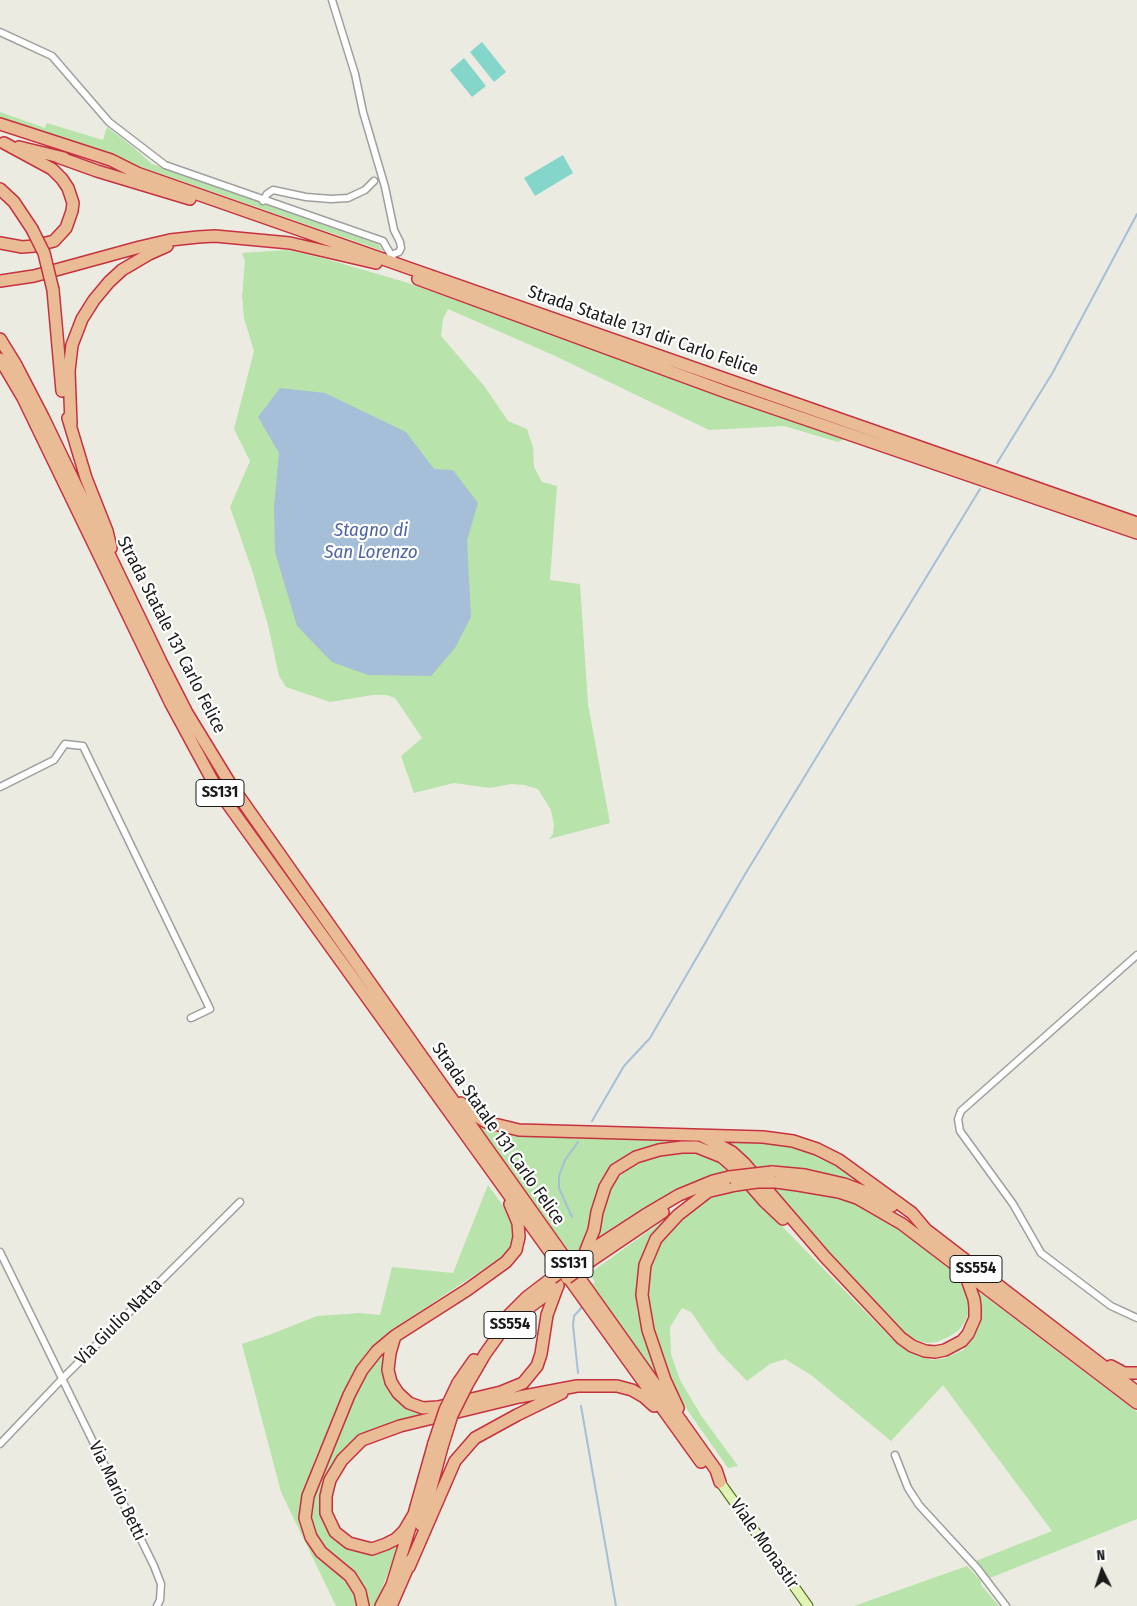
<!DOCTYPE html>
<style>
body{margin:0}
#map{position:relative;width:1137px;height:1606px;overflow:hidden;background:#ecebe1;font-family:"Fira Sans Condensed",sans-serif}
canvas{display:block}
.north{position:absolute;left:1077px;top:1546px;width:50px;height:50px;-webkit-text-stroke:4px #fff;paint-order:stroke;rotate:356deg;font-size:14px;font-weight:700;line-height:20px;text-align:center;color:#1b1b1b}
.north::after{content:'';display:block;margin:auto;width:18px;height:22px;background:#1b1b1b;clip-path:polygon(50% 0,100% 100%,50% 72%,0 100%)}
</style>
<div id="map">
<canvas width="1137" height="1606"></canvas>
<div class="north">N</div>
</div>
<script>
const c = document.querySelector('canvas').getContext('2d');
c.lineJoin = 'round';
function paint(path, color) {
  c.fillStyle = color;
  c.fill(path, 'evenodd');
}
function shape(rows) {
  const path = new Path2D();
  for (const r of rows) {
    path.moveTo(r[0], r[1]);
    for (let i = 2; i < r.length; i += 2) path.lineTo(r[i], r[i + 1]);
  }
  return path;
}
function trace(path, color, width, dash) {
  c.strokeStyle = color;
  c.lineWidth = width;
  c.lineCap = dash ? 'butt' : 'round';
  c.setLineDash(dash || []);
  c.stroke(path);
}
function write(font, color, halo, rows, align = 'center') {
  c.font = font + ' "Fira Sans Condensed",sans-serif';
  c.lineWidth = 4.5;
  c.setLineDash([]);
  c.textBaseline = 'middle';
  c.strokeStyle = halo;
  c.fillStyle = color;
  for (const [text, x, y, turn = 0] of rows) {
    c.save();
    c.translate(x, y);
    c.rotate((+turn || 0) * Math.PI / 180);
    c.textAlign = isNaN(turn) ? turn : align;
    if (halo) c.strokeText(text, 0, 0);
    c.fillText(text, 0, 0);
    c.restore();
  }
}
paint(shape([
 [0,112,45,128,47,123,103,140,107,127,134,148,152,164,378,244,383,251,0,118],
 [288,250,326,259,405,282,845,439,838,442,784,426,709,430,553,355,448,309,443,319,441,336,485,387,508,421,527,429,533,447,534,467,542,482,557,486,550,580,580,584,588,704,610,823,549,839,553,834,554,825,551,810,538,789,524,785,511,784,490,788,454,783,414,793,401,756,422,738,395,698,386,695,373,695,330,702,286,687,279,676,268,625,252,570,230,507,250,461,234,429,254,351,244,318,242,296,245,261,242,253],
 [472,1119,487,1126,700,1139,724,1150,697,1144,610,1170,587,1239,580,1252,573,1256],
 [722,1140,789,1145,811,1151,833,1162,878,1190,812,1171,784,1167,752,1168],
 [685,1151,710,1154,723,1162,770,1214,891,1338,915,1354,932,1360,945,1358,962,1351,974,1338,981,1321,977,1290,1137,1412,1137,1519,990,1578,976,1561,1052,1531,943,1385,891,1441,811,1375,785,1359,770,1364,747,1381,718,1351,691,1312,682,1308,670,1327,671,1354,680,1380,702,1417,738,1466,728,1468,688,1411,678,1393,661,1352,646,1308,651,1258,660,1240,685,1214,706,1200,730,1192,718,1175,686,1186,660,1199,595,1244,607,1194,616,1180,624,1172,647,1158],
 [488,1185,512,1218,514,1230,511,1246,503,1256,389,1332,353,1372,315,1459,301,1508,304,1530,345,1577,351,1587,357,1603,357,1606,336,1606,281,1492,242,1344,269,1335,317,1316,360,1313,380,1315,392,1267,453,1273],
 [770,1188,811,1191,849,1199,890,1222,959,1275,966,1286,970,1303,969,1312,965,1322,958,1331,950,1336,937,1342,927,1343,913,1339,901,1332],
 [663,1221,664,1221,653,1234,645,1249,636,1292,637,1310,641,1328,665,1386,663,1387,590,1285,595,1282,590,1273],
 [384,1349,387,1352,383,1364,384,1379,392,1392,438,1413,374,1429,349,1444,330,1468,323,1484,321,1507,325,1527,333,1539,355,1550,369,1554,388,1550,400,1542,375,1606,366,1606,365,1591,359,1578,317,1539,312,1527,309,1512,312,1494,338,1431,368,1366],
 [967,1566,981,1581,981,1585,999,1606,854,1606]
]), '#b8e3aa');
paint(shape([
 [482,42,506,72,494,82,470,52],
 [464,58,486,86,472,97,450,70],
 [563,155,573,173,535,196,524,178]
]), '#84d6ca');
paint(shape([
 [280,388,325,393,406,432,434,469,453,470,478,503,467,540,471,617,455,648,431,676,368,675,332,662,297,626,275,552,274,508,279,453,258,417]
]), '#a4bfd7');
trace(shape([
 [997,463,1053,372,1137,214],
 [592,1121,624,1066,650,1038,744,876,980,489],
 [572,1217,559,1188,559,1176,565,1160,578,1142],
 [578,1373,573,1325,574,1316,583,1306],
 [581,1406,616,1606]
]), '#a4bfd7', 2);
const minor = shape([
 [332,0,355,74,363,112,385,187,394,230,400,242,401,248,399,252,391,255],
 [0,32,52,56,109,122,165,165,383,241,395,262],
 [263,201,267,194,273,190,306,197,331,199,348,198,365,190,374,181],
 [0,787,54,760,65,744,83,746,210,1009,191,1018],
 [1137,955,961,1111,958,1119,960,1131,1013,1204,1041,1253,1111,1306,1137,1318],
 [0,1252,154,1566,161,1584,160,1600,157,1606],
 [0,1444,62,1379,240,1202],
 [895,1455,908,1488,919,1505,977,1568,1006,1606]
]);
const secondary = shape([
 [720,1482,808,1606]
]);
const trunk = shape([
 [0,124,111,160,137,173,1137,523],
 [19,147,64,158],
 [58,157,97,171,190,199],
 [0,189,14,202,32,229],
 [0,243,22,247,34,246,54,241,66,228,72,211,73,203,68,188,62,179,52,169,4,143],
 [418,279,726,392,1137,533],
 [0,281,34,276,140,247,170,240,198,237,215,236,290,243,376,263],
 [53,290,62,391],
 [0,339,16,365,43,417,162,664,187,713,231,785,435,1075,716,1470,720,1482],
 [0,359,23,398,171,704,217,789,701,1462],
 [68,418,86,478,107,531,111,548],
 [71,424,69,371,72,345,82,319,94,300,109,282,122,270,149,254,167,246],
 [461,1103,470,1112,486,1122,519,1130,763,1137,793,1141,817,1149,839,1160,912,1213,928,1232],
 [702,1136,732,1152,745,1164,825,1257,901,1338,912,1346,925,1351,935,1352,945,1350,962,1341,968,1334,975,1318,975,1307,974,1299,964,1271],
 [772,1172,805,1175,844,1184,868,1193,892,1206],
 [776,1182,798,1185,839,1192,857,1198,902,1224,1137,1403],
 [702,1193,736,1185],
 [924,1228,1137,1392],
 [585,1254,645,1215,679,1195,713,1181,729,1177],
 [584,1255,594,1230,597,1212,605,1187,615,1170,636,1157,659,1150,682,1147,697,1147,722,1157,737,1170,764,1201,783,1219],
 [592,1260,663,1212],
 [501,1323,527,1297,552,1278],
 [395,1336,390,1353,388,1370,391,1382,398,1393,409,1403,423,1408,438,1407,501,1392,523,1383,537,1366,541,1354,547,1315,558,1285],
 [1111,1366,1124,1373,1137,1373],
 [458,1383,474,1360],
 [467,1385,485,1354,500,1333,527,1309,558,1286],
 [678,1408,665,1380,648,1330,642,1295,645,1265,656,1239,678,1215,709,1191],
 [414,1514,404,1531,396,1539,386,1544,372,1549,349,1543,335,1532,326,1513,326,1496,330,1480,342,1460,362,1440,400,1426,519,1397,577,1386,617,1386,632,1390,644,1397,654,1406],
 [421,1525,442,1447],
 [409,1567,455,1461,475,1438,517,1415,562,1393],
 [363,1606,360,1592,350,1576,321,1552,311,1537,305,1518,308,1496,349,1395,362,1370,377,1351,395,1336,467,1290,506,1262,516,1250,519,1237,518,1223,510,1204],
 [381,1606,392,1585,414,1514,434,1443],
 [391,1606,411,1560]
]);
trace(minor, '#9f9f9f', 9);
trace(secondary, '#47670d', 11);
trace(trunk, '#c7313f', 14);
trace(minor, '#fff', 6);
trace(secondary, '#e2f3b7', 9);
trace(trunk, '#e9bc96', 11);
const trunkBridge = shape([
 [32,229,44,253,53,290],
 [729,1177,772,1172],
 [736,1185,757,1182,776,1182],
 [552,1278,584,1255],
 [567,1278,592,1260],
 [434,1443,445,1410,458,1383],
 [442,1447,452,1415,467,1385]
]);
trace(trunkBridge, '#c7313f', 14, []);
trace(trunkBridge, '#e9bc96', 11);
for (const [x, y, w] of [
 [220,793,48],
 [569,1264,48],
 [976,1269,52],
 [510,1325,52]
]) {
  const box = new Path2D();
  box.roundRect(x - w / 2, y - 13.5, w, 27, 4);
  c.fillStyle = '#fff';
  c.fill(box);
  trace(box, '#1b1b1b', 1);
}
write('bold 16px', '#1b1b1b', null, [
 ["SS131",220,793],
 ["SS131",569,1264],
 ["SS554",976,1269],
 ["SS554",510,1325]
]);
write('18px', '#1b1b1b', '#fff', [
 ["Strada Statale 131 dir Carlo Felice",643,331,19],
 ["Strada Statale 131 Carlo Felice",171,635,63],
 ["Strada Statale 131 Carlo Felice",498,1134,55],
 ["Via Giulio Natta",119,1322,-45],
 ["Via Mario Betti",117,1491,64],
 ["Viale Monastir",764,1544,55]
]);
write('italic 19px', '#5065a2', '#fff', [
 ["Stagno di",371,531],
 ["San Lorenzo",371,553]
]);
</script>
